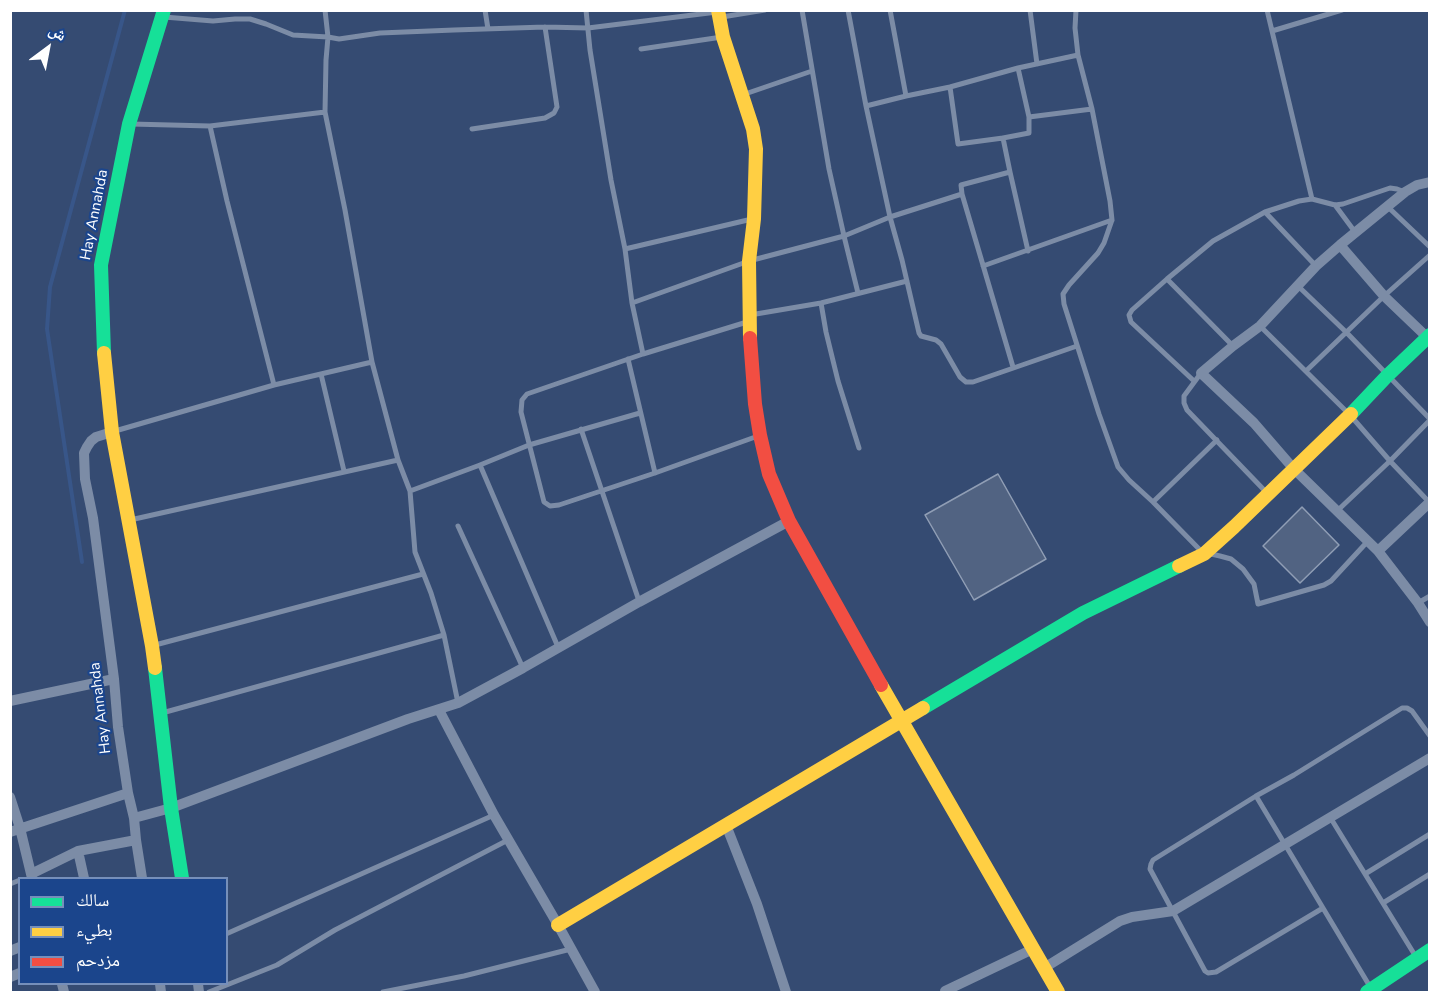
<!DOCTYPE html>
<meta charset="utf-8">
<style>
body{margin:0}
#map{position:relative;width:1440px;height:1003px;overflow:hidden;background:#354b72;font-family:"Nunito Sans","Noto Naskh Arabic",sans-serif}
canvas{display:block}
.frame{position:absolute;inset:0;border:12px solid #fff;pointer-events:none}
.legend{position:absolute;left:18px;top:877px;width:210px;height:108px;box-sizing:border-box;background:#1b458c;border:2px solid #768fba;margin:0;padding:8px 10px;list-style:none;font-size:18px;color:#fff}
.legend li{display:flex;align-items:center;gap:12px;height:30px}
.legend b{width:30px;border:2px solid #768fba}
.north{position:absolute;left:18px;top:18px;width:60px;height:60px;-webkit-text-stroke:4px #1b458c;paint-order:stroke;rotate:32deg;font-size:16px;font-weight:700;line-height:24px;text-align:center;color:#fff}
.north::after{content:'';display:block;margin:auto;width:21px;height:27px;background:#fff;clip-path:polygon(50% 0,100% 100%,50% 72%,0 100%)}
</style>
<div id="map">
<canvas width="1440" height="1003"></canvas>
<div class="frame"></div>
<ul class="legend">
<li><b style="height:8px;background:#16e098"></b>سالك</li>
<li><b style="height:8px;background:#ffcf43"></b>بطيء</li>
<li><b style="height:8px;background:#f24e42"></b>مزدحم</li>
</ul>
<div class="north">ش</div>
</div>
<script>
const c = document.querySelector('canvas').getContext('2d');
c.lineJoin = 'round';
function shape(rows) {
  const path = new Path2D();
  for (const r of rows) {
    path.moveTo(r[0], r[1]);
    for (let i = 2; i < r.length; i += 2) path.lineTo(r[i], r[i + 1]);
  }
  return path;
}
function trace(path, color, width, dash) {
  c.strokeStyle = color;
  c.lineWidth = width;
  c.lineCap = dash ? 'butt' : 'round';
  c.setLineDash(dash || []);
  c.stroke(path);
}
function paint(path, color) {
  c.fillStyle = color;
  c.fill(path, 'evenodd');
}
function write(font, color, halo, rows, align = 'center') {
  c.font = font + ' "Nunito Sans",sans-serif';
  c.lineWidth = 4.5;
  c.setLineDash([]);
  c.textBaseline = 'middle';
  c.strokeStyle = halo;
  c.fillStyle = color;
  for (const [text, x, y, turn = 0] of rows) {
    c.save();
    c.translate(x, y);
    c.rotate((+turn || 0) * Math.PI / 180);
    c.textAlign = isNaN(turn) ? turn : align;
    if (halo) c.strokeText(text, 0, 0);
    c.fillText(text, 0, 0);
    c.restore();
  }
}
trace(shape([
 [82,562,47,329,50,287,125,10]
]), '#385689', 4);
const building = shape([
 [998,474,1046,559,974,600,925,515,998,474],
 [1302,507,1339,545,1300,583,1263,546,1302,507]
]);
paint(building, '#516382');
trace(building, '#909eb5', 1.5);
trace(shape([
 [325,10,328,37,326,60,325,112,345,210,372,362],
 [485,10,488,29],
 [586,10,590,50,611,180,625,249,632,303,643,354,747,322],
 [802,10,829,169,844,236,858,293],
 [848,10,866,106,890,217,902,260,919,333,921,336,936,340,941,344,960,377,966,382,973,382,1077,346],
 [1030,10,1037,64],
 [1076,10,1075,28,1078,55,1092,109,1110,201,1112,220,1104,243,1098,253,1069,285,1063,294,1064,304,1099,414,1118,467,1129,480,1153,502,1202,552],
 [1267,10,1272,31],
 [164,17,213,21,235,19,250,19,266,24,293,35,328,37,339,39,380,33,454,30,545,27,588,28,717,12],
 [722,17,765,10],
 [641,49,722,37],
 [1018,68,1029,117],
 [950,87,958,144,1003,138],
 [745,94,812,71],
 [906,96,950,87,1018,68,1078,55],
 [866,106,906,96,890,10],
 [131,124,210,126,325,112],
 [210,126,227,201,274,385],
 [472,129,545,118,554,113,557,107,545,27],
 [1010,172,1003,138,1029,133,1029,117,1092,109],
 [962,194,961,185,1010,172,1028,251],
 [1312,199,1272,31,1342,10],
 [1335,205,1355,232],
 [1388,207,1430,247],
 [1265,212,1316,266],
 [625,249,752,219],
 [983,266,1112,220],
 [1167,279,1132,310,1129,315,1131,322,1194,381],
 [1298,286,1347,333,1430,419],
 [632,303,749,261,844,236,890,217,962,194,1013,367],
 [821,303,826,332,838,381,859,448],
 [750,315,821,303,907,281],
 [1260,326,1350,415,1390,461,1429,502],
 [1233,346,1167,279,1213,241,1265,212,1299,201,1312,199,1335,205,1343,204,1390,188,1397,189,1405,192],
 [643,354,527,394,522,400,521,412,544,502,550,506,559,505,655,473,758,436],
 [628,359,655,473],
 [1306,371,1384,296,1430,255],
 [1201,373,1184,396,1184,403,1187,410,1266,492],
 [321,374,344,471],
 [581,429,639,601],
 [115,431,274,385,372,362,398,460,410,491,415,552,431,593,444,635,458,703],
 [480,465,558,647],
 [410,491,480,465,529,445,640,413],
 [1153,502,1217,440],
 [1337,511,1390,461,1430,420],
 [130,520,398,460],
 [458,526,523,668],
 [1211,554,1220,556,1231,559,1243,569,1254,584,1258,604,1324,585,1331,581,1368,541],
 [1418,603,1430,596],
 [155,645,423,574],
 [162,713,444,635],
 [1256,796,1369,985],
 [1330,817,1416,957],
 [1365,874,1430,834],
 [10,884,20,880],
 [1383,903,1430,874],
 [1323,908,1216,972,1208,973,1205,971,1150,869,1151,864,1153,860,1256,796,1294,775,1402,708,1407,708,1412,711,1430,736],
 [226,934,494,815],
 [209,992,277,965,335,930,508,840],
 [383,992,464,976,571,949]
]), '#7c8ca6', 5);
trace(shape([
 [1430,182,1417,185,1405,192,1340,245,1316,266,1260,326,1233,346,1201,373,1254,423,1293,468,1378,551,1418,603,1430,622],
 [1340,245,1384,296,1430,340],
 [112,432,96,437,91,441,87,447,84,453,85,479,93,518,114,679,118,727,128,793,134,818,136,840,142,878],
 [1378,551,1430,502],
 [10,701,114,679],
 [439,710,494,815,558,925,595,992],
 [10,797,20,828,32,878],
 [134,818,171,808,408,719,458,703,523,668,639,602,789,521],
 [726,825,757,904,786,992],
 [10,832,128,793],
 [78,851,84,878],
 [31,874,78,851,136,840],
 [10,951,20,947],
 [1044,968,1120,921,1132,917,1173,911,1430,758],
 [10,977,20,973],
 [62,984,64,992],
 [160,984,161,992],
 [198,984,199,992],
 [945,991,1033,949]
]), '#7c8ca6', 10);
trace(shape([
 [104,353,101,265,129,124,164,10],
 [1351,414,1387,376,1430,335],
 [155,668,171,808,182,878],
 [923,708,1083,613,1179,566],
 [1367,992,1430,950]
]), '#16e098', 14);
trace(shape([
 [718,10,723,37,753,129,756,149,754,219,749,261,750,338],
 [104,353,112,432,152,646,155,668],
 [1179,566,1204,554,1234,527,1351,414],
 [881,685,1058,992],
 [558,925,923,708]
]), '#ffcf43', 14);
trace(shape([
 [750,338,755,404,760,435,769,474,789,521,881,685]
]), '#f24e42', 14);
write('15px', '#fff', '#1b458c', [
 ["Hay Annahda",95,215,-79],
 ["Hay Annahda",101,708,-97]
]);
</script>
